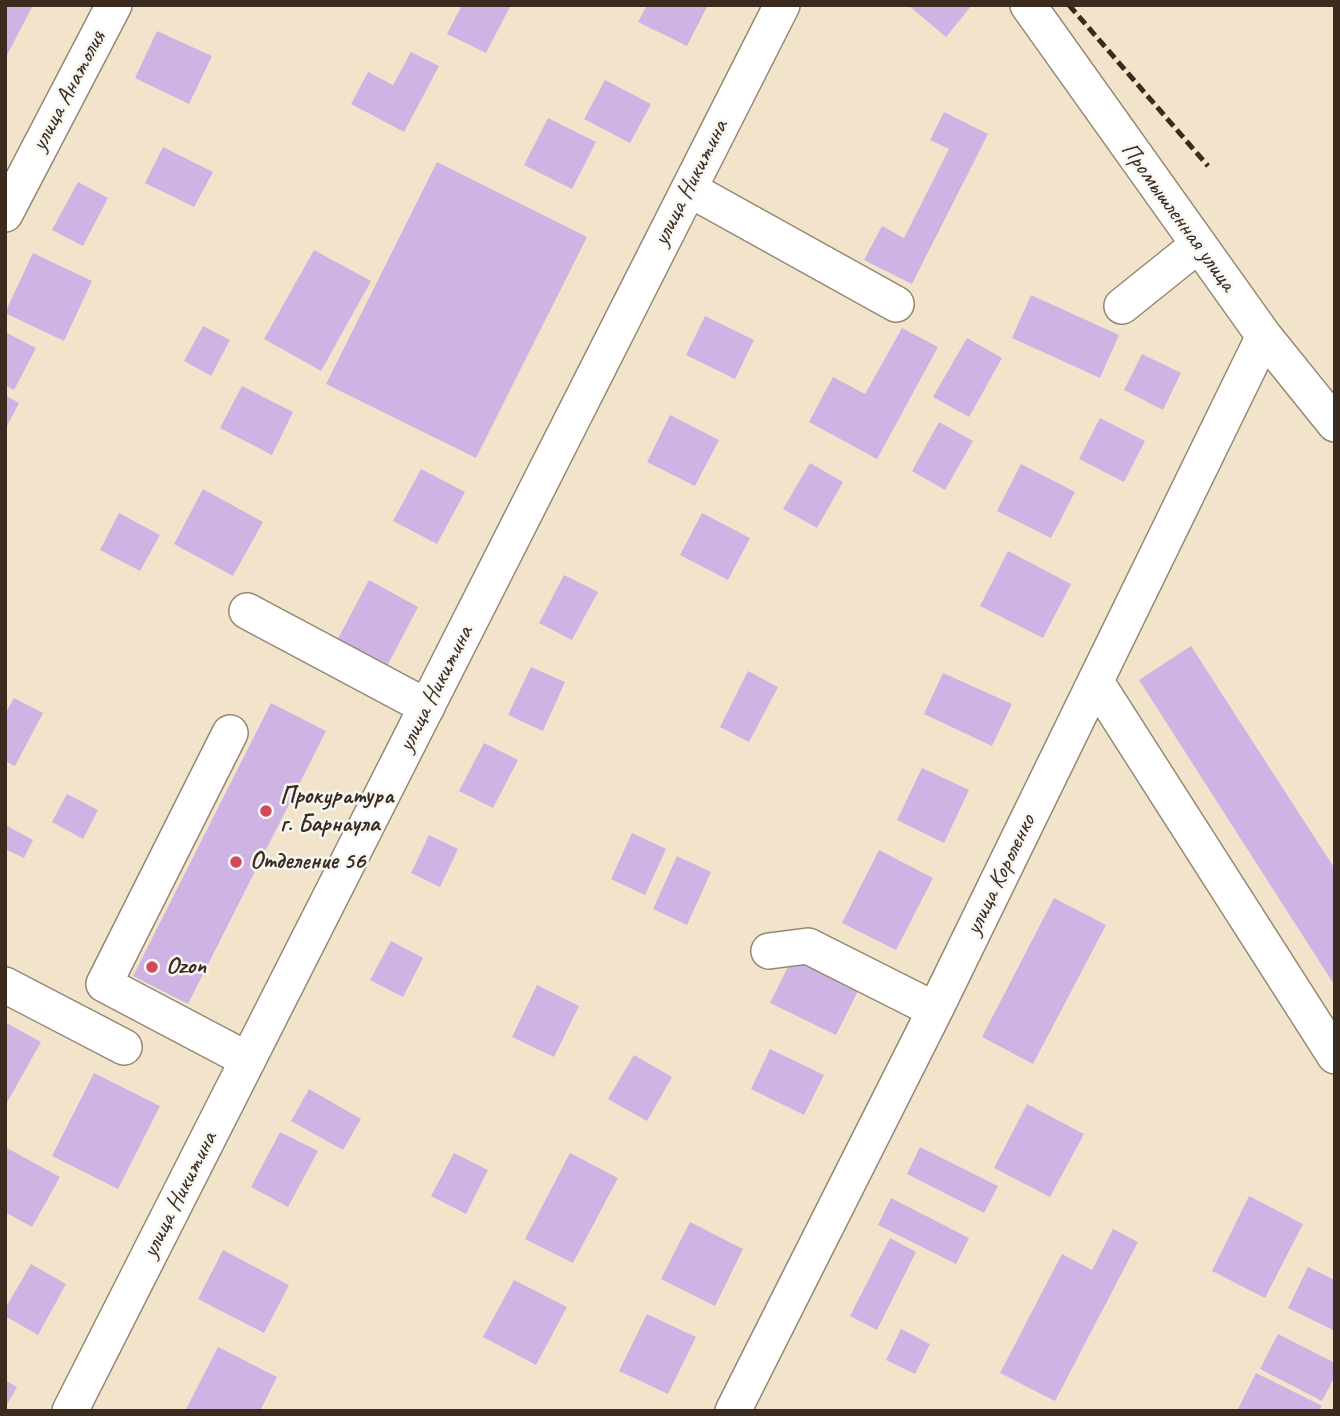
<!DOCTYPE html>
<meta charset="utf-8">
<style>
body{margin:0}
#map{position:relative;width:1340px;height:1416px;overflow:hidden;background:#f1e4cb;font-family:Caveat,sans-serif}
canvas{display:block}
.frame{position:absolute;inset:0;border:7px solid #3b2a1e;pointer-events:none}
</style>
<div id="map">
<canvas width="1340" height="1416"></canvas>
<div class="frame"></div>
</div>
<script>
const c = document.querySelector('canvas').getContext('2d');
c.lineJoin = 'round';
function paint(path, color) {
  c.fillStyle = color;
  c.fill(path, 'evenodd');
}
function shape(rows) {
  const path = new Path2D();
  for (const r of rows) {
    path.moveTo(r[0], r[1]);
    for (let i = 2; i < r.length; i += 2) path.lineTo(r[i], r[i + 1]);
  }
  return path;
}
function trace(path, color, width, dash) {
  c.strokeStyle = color;
  c.lineWidth = width;
  c.lineCap = dash ? 'butt' : 'round';
  c.setLineDash(dash || []);
  c.stroke(path);
}
function write(font, color, halo, rows, align = 'center') {
  c.font = font + ' Caveat,sans-serif';
  c.lineWidth = 5;
  c.setLineDash([]);
  c.textBaseline = 'middle';
  c.strokeStyle = halo;
  c.fillStyle = color;
  for (const [text, x, y, turn = 0] of rows) {
    c.save();
    c.translate(x, y);
    c.rotate((+turn || 0) * Math.PI / 180);
    c.textAlign = isNaN(turn) ? turn : align;
    if (halo) c.strokeText(text, 0, 0);
    c.fillText(text, 0, 0);
    c.restore();
  }
}
paint(shape([
 [5,5,33,5,5,59],
 [462,5,511,5,486,53,447,34],
 [647,5,708,5,687,46,638,22],
 [908,5,972,5,946,37],
 [157,31,212,56,189,104,135,78],
 [411,52,439,66,404,132,351,104,368,72,393,85],
 [605,80,651,104,630,143,584,119],
 [944,112,988,134,912,284,864,260,882,226,904,238,949,149,930,140],
 [548,118,596,142,572,189,524,165],
 [163,147,213,172,194,207,145,183],
 [437,162,587,237,476,458,326,384],
 [78,182,108,198,83,246,52,230],
 [314,250,371,281,321,371,264,339],
 [33,253,92,281,64,341,5,313],
 [1031,295,1119,335,1100,378,1012,338],
 [705,316,754,340,735,379,686,355],
 [203,326,230,340,211,376,184,361],
 [902,328,938,347,877,459,809,422,833,377,865,394],
 [5,332,36,348,14,390,5,385],
 [967,338,1002,358,969,417,933,397],
 [1142,354,1181,373,1163,410,1124,390],
 [242,386,293,412,272,455,220,428],
 [5,395,19,403,5,430],
 [670,415,719,440,695,486,647,462],
 [1100,418,1145,441,1124,482,1079,459],
 [939,422,973,441,945,490,912,471],
 [810,463,843,482,817,528,783,509],
 [1021,464,1075,492,1051,538,997,511],
 [421,469,465,492,437,544,393,521],
 [203,489,263,522,233,576,174,544],
 [119,513,160,535,140,571,100,550],
 [702,513,750,538,728,580,680,555],
 [1008,551,1071,584,1043,638,980,606],
 [564,575,598,592,572,640,539,623],
 [369,580,418,607,384,672,334,646],
 [1191,646,1335,869,1335,986,1139,680],
 [531,667,565,682,543,731,508,715],
 [748,671,778,687,749,742,720,727],
 [943,673,1012,704,992,746,924,714],
 [14,698,43,713,15,766,5,761,5,714],
 [271,703,326,731,188,1004,133,976],
 [484,743,518,760,493,808,459,791],
 [922,768,969,790,944,843,897,820],
 [67,794,98,810,83,839,52,822],
 [5,825,33,840,24,858,5,849],
 [632,833,666,849,645,895,611,879],
 [429,835,458,849,440,887,411,873],
 [879,850,933,878,896,950,842,923],
 [677,856,711,872,687,925,653,909],
 [1054,898,1106,925,1033,1064,982,1037],
 [391,941,423,958,403,997,370,980],
 [794,955,860,987,836,1035,770,1003],
 [537,985,579,1006,554,1057,512,1037],
 [5,1022,41,1042,5,1106],
 [770,1049,824,1075,804,1115,751,1089],
 [634,1055,672,1077,647,1121,608,1099],
 [94,1073,160,1106,118,1189,52,1156],
 [309,1089,361,1119,343,1150,291,1121],
 [1027,1104,1084,1134,1050,1197,994,1168],
 [280,1132,318,1151,288,1207,251,1187],
 [5,1147,60,1177,32,1227,5,1212],
 [920,1147,998,1186,984,1213,907,1174],
 [454,1153,488,1170,466,1214,431,1196],
 [570,1153,618,1178,573,1263,525,1239],
 [1249,1196,1303,1224,1265,1298,1212,1271],
 [891,1198,969,1238,956,1264,878,1225],
 [690,1222,743,1249,715,1306,661,1279],
 [1113,1229,1138,1242,1055,1401,1000,1373,1062,1254,1092,1270],
 [890,1238,916,1252,877,1330,850,1316],
 [223,1250,289,1285,264,1333,198,1299],
 [31,1264,66,1284,38,1335,5,1316,5,1309],
 [1308,1267,1335,1280,1335,1331,1288,1308],
 [514,1280,567,1307,536,1365,483,1337],
 [647,1314,696,1337,668,1394,619,1371],
 [901,1329,930,1344,915,1374,886,1360],
 [1278,1334,1335,1363,1335,1376,1322,1401,1260,1369],
 [218,1347,277,1377,260,1411,185,1411],
 [1256,1373,1322,1406,1319,1411,1237,1411],
 [5,1380,17,1387,5,1408]
]), '#ceb4e5');
const minor = shape([
 [1028,5,1264,336,1335,424],
 [689,189,896,304],
 [5,214,114,5],
 [1122,306,1198,245],
 [247,611,427,707],
 [1096,682,1335,1056],
 [230,733,104,984,248,1060],
 [769,951,808,946,935,1010],
 [5,985,124,1047],
 [70,1411,782,5],
 [733,1411,935,1010,1264,336]
]);
trace(minor, '#968774', 38);
trace(minor, '#fff', 35);
trace(shape([
 [1069,5,1208,166]
]), '#3b2a1e', 5, [10, 5]);
for (const [x, y, r, color] of [
 [266,811,7,"#d1495b"],
 [236,862,7,"#d1495b"],
 [152,967,7,"#d1495b"]
]) {
  const dot = new Path2D();
  dot.arc(x, y, r, 0, 2 * Math.PI);
  c.fillStyle = color;
  c.fill(dot);
  trace(dot, '#f6f6f2', 2.5);
}
write('24px', '#3b2a1e', '#f6f6f2', [
 ["улица Анатолия",69,91,-62],
 ["улица Никитина",691,183,-63],
 ["Промышленная улица",1178,217,54],
 ["улица Никитина",436,689,-63],
 ["улица Короленко",1001,875,-64],
 ["улица Никитина",180,1195,-63]
]);
write('bold 24px', '#3b2a1e', '#f6f6f2', [
 ["Прокуратура",280,797],
 ["г. Барнаула",280,825],
 ["Отделение 56",250,862],
 ["Ozon",166,967]
], 'left');
</script>
